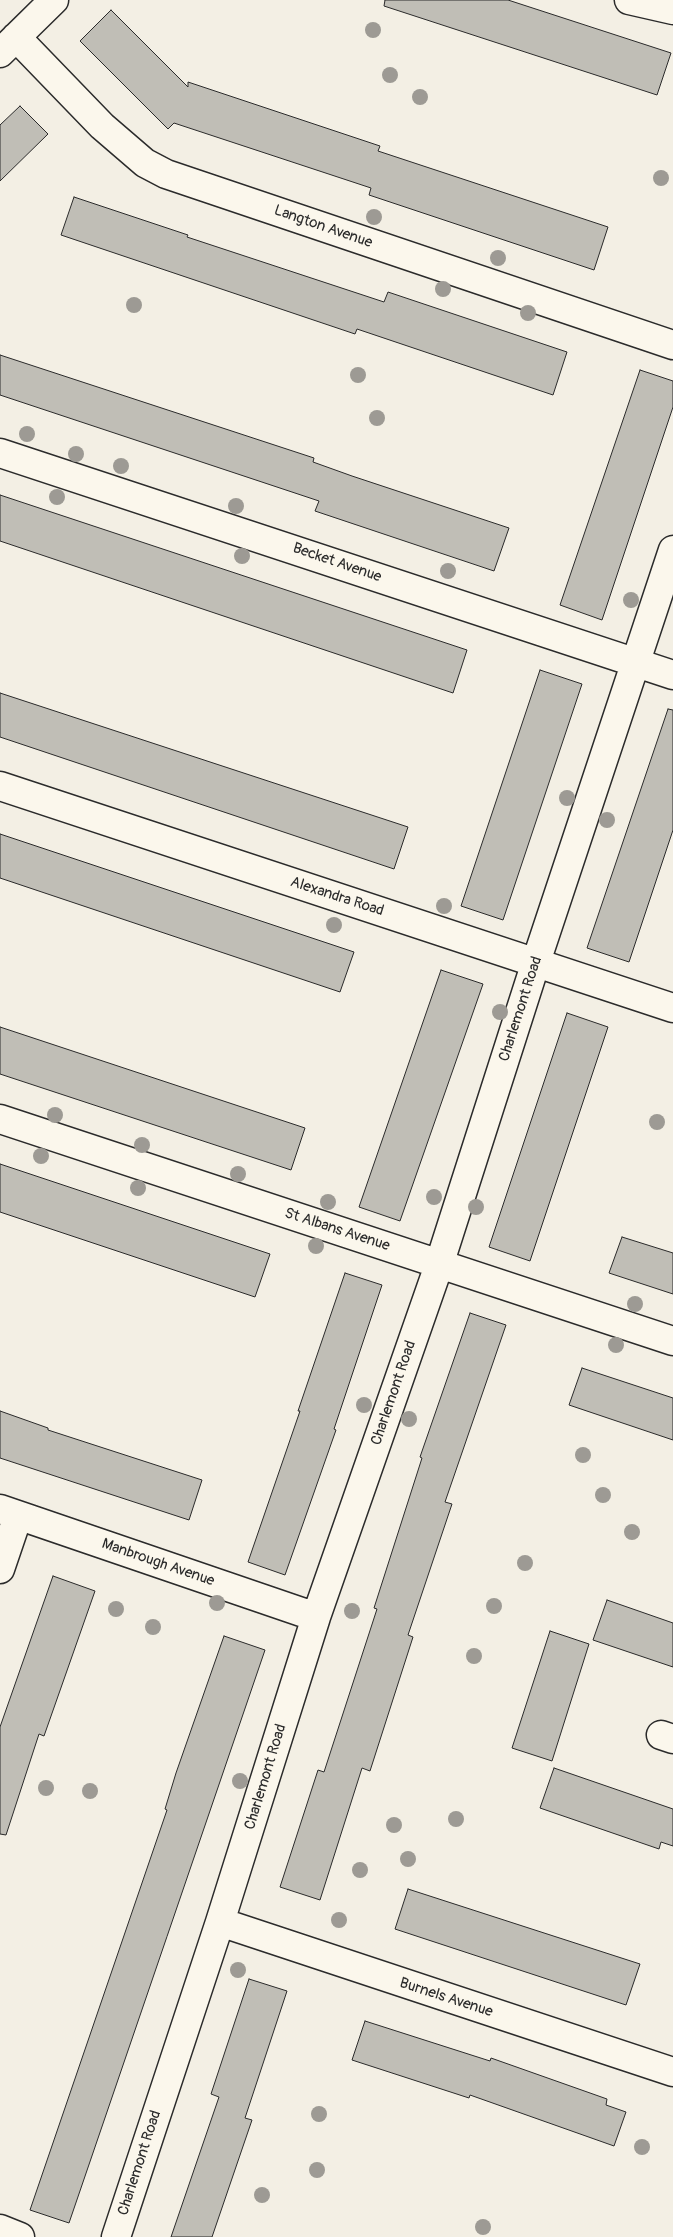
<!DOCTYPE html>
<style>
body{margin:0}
canvas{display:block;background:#f3efe4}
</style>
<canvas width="673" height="2237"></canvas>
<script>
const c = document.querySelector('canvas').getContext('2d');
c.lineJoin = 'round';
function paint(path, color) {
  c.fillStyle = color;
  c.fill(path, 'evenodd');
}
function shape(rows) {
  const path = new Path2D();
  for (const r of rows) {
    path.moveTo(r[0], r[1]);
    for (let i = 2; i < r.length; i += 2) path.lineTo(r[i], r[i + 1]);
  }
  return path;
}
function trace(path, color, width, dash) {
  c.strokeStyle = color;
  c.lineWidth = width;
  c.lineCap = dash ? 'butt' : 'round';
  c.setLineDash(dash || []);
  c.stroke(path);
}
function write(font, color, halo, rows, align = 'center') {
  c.font = font + ' Pangolin,sans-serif';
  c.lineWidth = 4.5;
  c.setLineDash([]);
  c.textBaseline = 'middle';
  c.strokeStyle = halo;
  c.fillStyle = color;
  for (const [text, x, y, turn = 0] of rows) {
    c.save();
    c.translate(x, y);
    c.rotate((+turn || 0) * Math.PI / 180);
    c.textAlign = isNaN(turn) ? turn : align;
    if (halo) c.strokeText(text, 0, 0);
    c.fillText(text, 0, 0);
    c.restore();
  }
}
const building = shape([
 [385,0,508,0,671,53,657,95,384,6,385,0],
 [111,10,188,87,188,82,380,146,378,151,608,227,594,270,369,195,371,188,174,123,168,129,80,41,111,10],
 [20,106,48,134,0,181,0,125,20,106],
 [74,197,188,235,187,237,384,302,388,292,567,352,553,395,357,329,355,334,61,235,74,197],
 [0,355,314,458,313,462,352,476,509,528,494,571,315,511,319,501,0,395,0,355],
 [640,370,673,381,673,407,602,620,560,605,640,370],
 [0,495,467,650,453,693,0,541,0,495],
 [540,670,582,684,503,920,461,906,540,670],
 [0,693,408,827,394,869,0,737,0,693],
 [668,709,673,710,673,830,629,962,587,948,668,709],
 [0,834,354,952,340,992,0,878,0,834],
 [441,970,483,984,400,1221,359,1207,441,970],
 [567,1013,608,1027,530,1261,489,1247,567,1013],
 [0,1027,305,1128,291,1170,0,1074,0,1027],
 [0,1164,270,1254,255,1297,0,1212,0,1164],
 [622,1237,673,1253,673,1294,609,1273,622,1237],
 [345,1273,382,1285,334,1429,336,1430,285,1575,248,1562,300,1411,298,1411,345,1273],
 [470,1313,506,1325,445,1502,452,1504,408,1635,413,1637,370,1771,362,1768,320,1900,280,1887,318,1770,324,1772,377,1609,374,1608,422,1458,420,1457,470,1313],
 [582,1368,673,1398,673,1440,569,1405,582,1368],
 [0,1411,48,1428,48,1430,202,1480,189,1520,0,1458,0,1411],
 [53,1576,95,1591,44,1736,39,1734,6,1835,0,1834,0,1727,53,1576],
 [607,1600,673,1623,673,1667,593,1640,607,1600],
 [550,1631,589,1644,552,1761,512,1748,550,1631],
 [224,1636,265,1650,69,2223,30,2210,167,1810,165,1809,176,1773,224,1636],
 [554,1768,673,1809,673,1846,661,1842,659,1849,540,1808,554,1768],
 [408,1889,640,1964,626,2005,395,1929,408,1889],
 [249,1979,287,1991,245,2118,252,2120,212,2237,171,2237,219,2097,211,2094,249,1979],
 [365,2021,490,2061,491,2058,607,2099,606,2105,626,2112,614,2146,470,2095,469,2098,352,2060,365,2021]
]);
paint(building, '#c0beb6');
trace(building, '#2b2b2b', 1);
const street = shape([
 [629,0,673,10],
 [16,37,102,126,145,163,166,174,673,345],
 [0,53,54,0],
 [0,453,673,675],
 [0,786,673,1008],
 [0,1119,673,1341],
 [0,1509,316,1617],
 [0,1569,18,1516],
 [661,1735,673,1739],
 [220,1922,673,2072],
 [0,2229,20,2237],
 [116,2237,220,1922,316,1617,439,1265,536,962,673,550]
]);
trace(street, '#2b2b2b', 31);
trace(street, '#fbf7ec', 28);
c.fillStyle = '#9d9a94';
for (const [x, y] of [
 [373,30],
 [390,75],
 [420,97],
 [661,178],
 [374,217],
 [498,258],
 [443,289],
 [134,305],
 [528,313],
 [358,375],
 [377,418],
 [27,434],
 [76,454],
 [121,466],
 [57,497],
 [236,506],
 [242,556],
 [448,571],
 [631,600],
 [567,798],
 [607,820],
 [444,906],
 [334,925],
 [500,1012],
 [55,1115],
 [657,1122],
 [142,1145],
 [41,1156],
 [238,1174],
 [138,1188],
 [434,1197],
 [328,1202],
 [476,1207],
 [316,1246],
 [635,1304],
 [616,1345],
 [364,1405],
 [409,1419],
 [583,1455],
 [603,1495],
 [632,1532],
 [525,1563],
 [217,1603],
 [494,1606],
 [116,1609],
 [352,1611],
 [153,1627],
 [474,1656],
 [240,1781],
 [46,1788],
 [90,1791],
 [456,1819],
 [394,1825],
 [408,1859],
 [360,1870],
 [339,1920],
 [238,1970],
 [319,2114],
 [642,2147],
 [317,2170],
 [262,2195],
 [483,2227]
]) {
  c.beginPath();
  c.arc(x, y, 8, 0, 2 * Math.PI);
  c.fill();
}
write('15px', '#2b2b2b', '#fbf7ec', [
 ["Langton Avenue",323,227,19],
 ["Becket Avenue",337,563,19],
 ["Alexandra Road",337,897,18],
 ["Charlemont Road",521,1009,-72],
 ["St Albans Avenue",337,1230,18],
 ["Charlemont Road",394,1393,-71],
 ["Manbrough Avenue",158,1563,19],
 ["Charlemont Road",266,1777,-73],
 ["Burnels Avenue",446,1998,18],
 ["Charlemont Road",140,2163,-72]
]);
</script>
